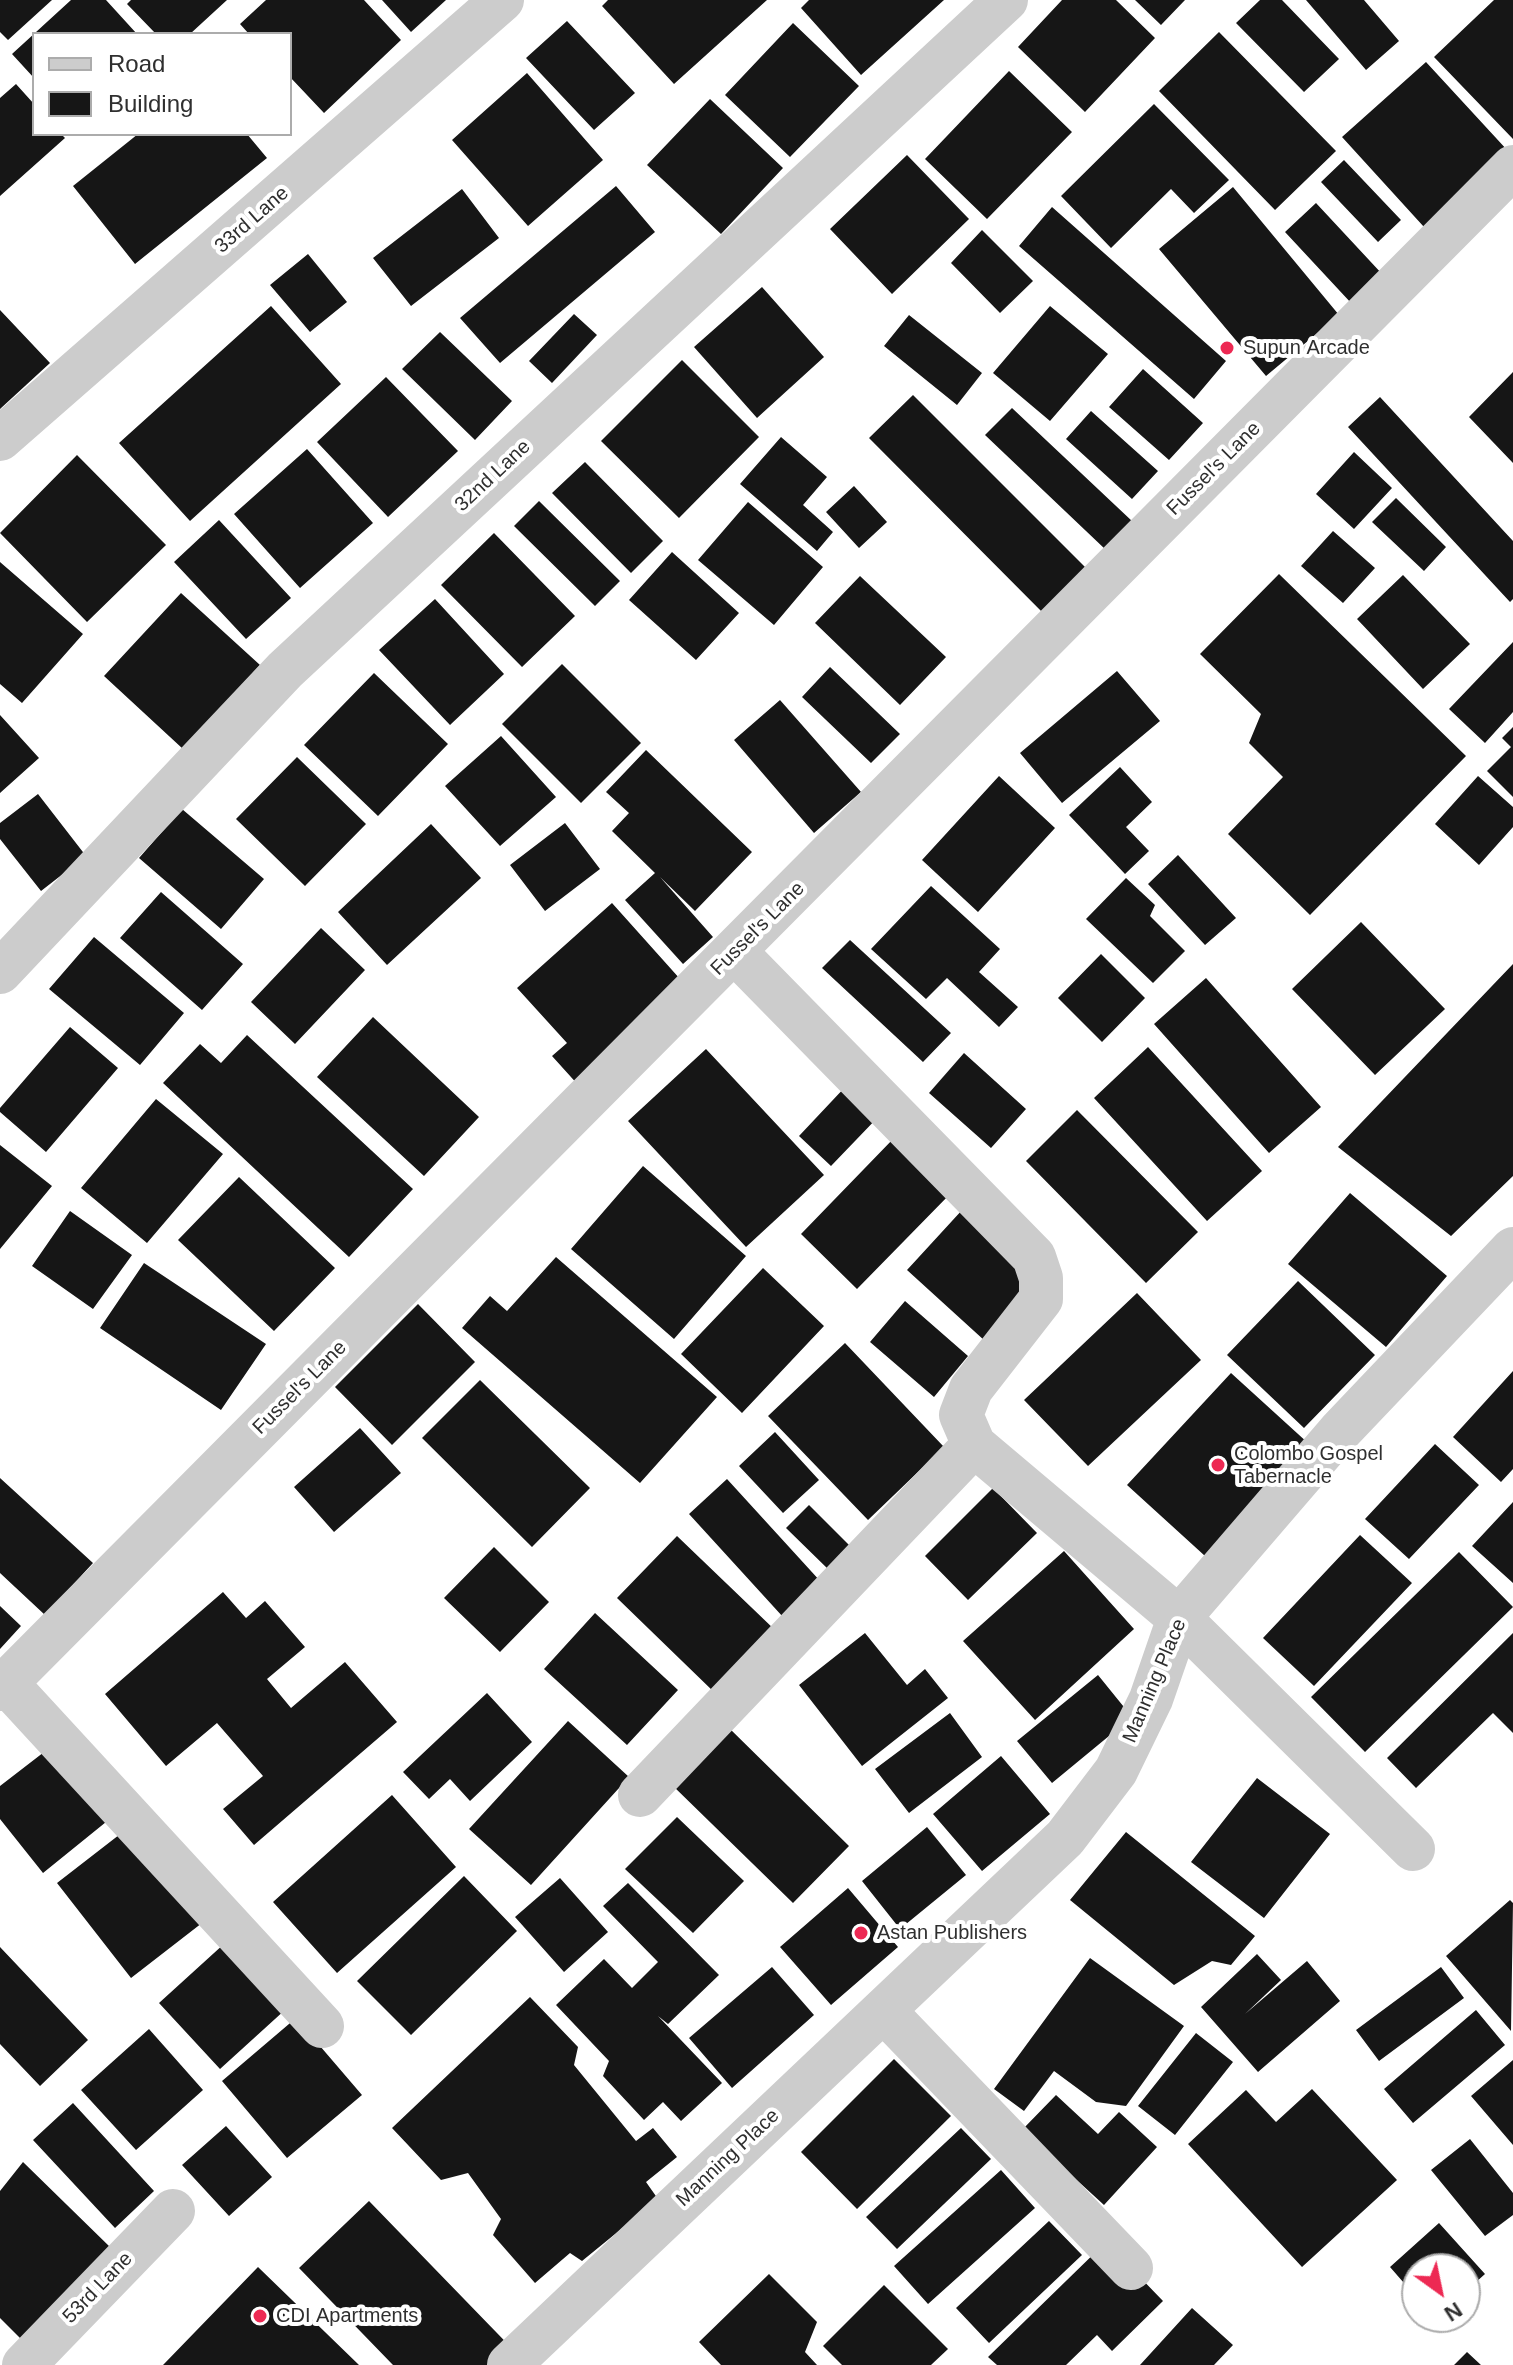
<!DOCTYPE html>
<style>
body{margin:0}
#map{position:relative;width:1513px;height:2365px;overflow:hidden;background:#fff;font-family:Helvetica,sans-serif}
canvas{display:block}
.legend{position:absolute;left:32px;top:32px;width:260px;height:104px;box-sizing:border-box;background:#fff;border:2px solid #acacac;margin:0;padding:10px 14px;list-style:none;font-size:24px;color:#2f2f2f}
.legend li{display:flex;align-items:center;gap:16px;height:40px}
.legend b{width:40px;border:2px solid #acacac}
.north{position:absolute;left:1401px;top:2253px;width:80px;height:80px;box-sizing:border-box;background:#fff;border:2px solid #acacac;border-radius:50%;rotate:147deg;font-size:22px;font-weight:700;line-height:32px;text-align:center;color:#2f2f2f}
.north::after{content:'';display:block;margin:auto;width:28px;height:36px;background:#ed2953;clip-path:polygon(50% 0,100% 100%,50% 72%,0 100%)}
</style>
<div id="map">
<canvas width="1513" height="2365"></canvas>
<ul class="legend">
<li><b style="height:10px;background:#ccc"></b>Road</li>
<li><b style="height:22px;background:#161616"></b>Building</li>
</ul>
<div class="north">N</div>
</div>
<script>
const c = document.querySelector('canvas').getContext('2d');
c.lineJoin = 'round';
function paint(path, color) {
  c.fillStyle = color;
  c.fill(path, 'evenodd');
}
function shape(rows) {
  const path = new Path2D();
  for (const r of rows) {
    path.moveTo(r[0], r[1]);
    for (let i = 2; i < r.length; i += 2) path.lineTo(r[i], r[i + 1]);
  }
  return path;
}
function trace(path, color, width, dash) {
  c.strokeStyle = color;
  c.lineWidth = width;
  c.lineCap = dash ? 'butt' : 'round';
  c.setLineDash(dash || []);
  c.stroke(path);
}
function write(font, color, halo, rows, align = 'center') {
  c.font = font + ' Helvetica,sans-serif';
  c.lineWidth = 8;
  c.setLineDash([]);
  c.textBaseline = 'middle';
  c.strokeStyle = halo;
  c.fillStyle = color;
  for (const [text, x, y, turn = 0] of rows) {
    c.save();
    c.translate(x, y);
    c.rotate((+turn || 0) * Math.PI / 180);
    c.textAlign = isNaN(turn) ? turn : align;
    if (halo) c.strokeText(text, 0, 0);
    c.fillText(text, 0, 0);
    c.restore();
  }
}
paint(shape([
 [0,0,52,0,8,40,0,32],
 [71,0,106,0,137,34,34,34,34,78,12,54],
 [131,0,227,0,190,34,156,34,127,4],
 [266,0,364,0,401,40,324,113,290,77,290,34,249,34,240,24],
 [382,0,446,0,411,32],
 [608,0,767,0,674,84,602,6],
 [809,0,944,0,861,75,801,8],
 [1062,0,1116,0,1155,38,1085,112,1018,47],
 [1135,0,1185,0,1161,25],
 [1260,0,1282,0,1339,59,1304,92,1236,23],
 [1306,0,1364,0,1399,41,1366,70],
 [1494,0,1513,0,1513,139,1434,57],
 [567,21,635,93,594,130,526,58],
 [793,23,859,86,790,157,725,95],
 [1219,32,1336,151,1275,210,1159,91],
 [1426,62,1508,151,1424,227,1342,137],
 [1009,71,1072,132,987,219,925,159],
 [527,73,603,160,528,226,452,140],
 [16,84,34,104,34,134,61,134,65,138,0,196,0,98],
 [710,99,783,168,721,234,647,165],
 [1154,104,1229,180,1194,213,1171,189,1111,248,1061,196],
 [138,134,247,134,267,158,135,264,73,186],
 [907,155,969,219,892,294,830,229],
 [1344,160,1401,220,1378,242,1321,182],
 [616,186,655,232,500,363,460,318],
 [1233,187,1339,315,1266,376,1159,249],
 [462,189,499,238,411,306,373,258],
 [1316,203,1383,275,1352,304,1285,232],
 [1052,207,1226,361,1194,399,1019,246],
 [982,230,1033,281,1000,313,951,263],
 [308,254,347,302,310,332,270,285],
 [762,287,824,357,757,418,694,347],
 [271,306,341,384,190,521,119,443],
 [1050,306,1108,354,1050,421,993,373],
 [0,310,50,363,0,409],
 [574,314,597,335,552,383,529,361],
 [909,315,982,373,957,405,884,346],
 [440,332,512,401,475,440,402,369],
 [682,360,759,437,679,518,601,441],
 [1143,369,1203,423,1169,460,1109,407],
 [1513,372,1513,463,1469,417],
 [386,377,458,451,388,517,317,442],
 [913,395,1091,573,1047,617,869,438],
 [1380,397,1513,541,1513,599,1510,602,1348,427],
 [1012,408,1133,522,1106,550,985,435],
 [1091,411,1158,471,1132,499,1066,439],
 [781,437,827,477,803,505,833,532,817,551,740,484],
 [307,449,373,523,300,588,234,514],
 [1354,452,1392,488,1354,529,1316,494],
 [77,455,166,545,87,622,0,533],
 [585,462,663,541,631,573,552,493],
 [854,486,887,522,859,548,826,512],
 [1396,498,1446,547,1424,571,1372,522],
 [539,501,620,581,595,606,514,526],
 [748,502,823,567,774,625,698,560],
 [219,520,291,598,246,639,174,562],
 [1333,531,1375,568,1343,603,1301,566],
 [494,533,575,616,522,667,441,585],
 [672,552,739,613,696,660,629,600],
 [0,562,83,634,22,703,0,684],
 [1279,574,1466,756,1310,915,1228,834,1283,777,1249,743,1261,714,1200,654],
 [1403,575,1470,644,1423,689,1357,619],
 [860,576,946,657,900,705,815,623],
 [181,593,260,665,183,749,104,676],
 [435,599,504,674,450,725,379,650],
 [1513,642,1513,712,1485,743,1449,709],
 [562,664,641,743,581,803,502,724],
 [830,667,900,734,871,763,802,697],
 [1117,671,1160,721,1062,803,1020,753],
 [374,673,448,744,378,816,304,745],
 [780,700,861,792,814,833,734,740],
 [0,715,39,758,0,793],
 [1513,727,1513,797,1487,771,1511,747,1502,738],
 [501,736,556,797,500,846,445,786],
 [646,750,752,852,695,911,660,877,713,937,683,964,625,900,655,873,612,831,629,813,606,792],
 [297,757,366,824,305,886,236,819],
 [1120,767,1152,802,1126,827,1149,851,1125,874,1069,815],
 [999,776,1055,828,978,912,922,860],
 [1478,776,1513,807,1513,827,1479,865,1435,824],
 [38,794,86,856,41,891,0,839,0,823],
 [182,809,264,879,221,929,139,858],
 [565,823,600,869,545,911,510,865],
 [431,824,481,878,387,965,338,912],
 [1178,855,1236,918,1205,945,1148,884],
 [1126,878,1155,905,1150,916,1185,951,1153,983,1086,919],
 [931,886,1000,949,979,972,1018,1007,999,1027,947,978,926,999,871,949],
 [161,892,243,964,202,1010,120,938],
 [612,903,689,989,580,1087,552,1056,567,1043,517,988],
 [1361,922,1445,1009,1375,1075,1292,989],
 [321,928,365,970,295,1044,251,1002],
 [94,937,184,1013,140,1065,49,989],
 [850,940,951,1033,923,1062,822,968],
 [1101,954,1145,998,1102,1042,1058,998],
 [1513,964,1513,1176,1451,1236,1338,1147],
 [1206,978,1321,1107,1269,1153,1154,1024],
 [373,1017,479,1117,424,1176,317,1077],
 [70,1027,118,1068,46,1152,0,1112,0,1108],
 [247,1035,413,1189,349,1257,163,1083,200,1044,221,1063],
 [1148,1047,1262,1171,1207,1221,1094,1098],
 [706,1049,824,1175,746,1247,628,1121],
 [964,1053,1026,1109,991,1148,929,1093],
 [847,1085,880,1115,831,1166,799,1136],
 [156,1099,223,1154,147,1243,81,1188],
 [1077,1110,1198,1232,1146,1283,1026,1161],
 [895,1137,952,1192,857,1289,801,1234],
 [0,1145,52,1186,0,1249],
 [643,1166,746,1256,674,1339,571,1249],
 [239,1177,335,1268,274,1331,178,1240],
 [1350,1193,1447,1276,1386,1347,1288,1264],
 [963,1209,1041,1280,985,1341,907,1270],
 [70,1211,132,1255,93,1309,32,1266],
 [556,1257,717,1397,640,1483,462,1328,490,1296,507,1311],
 [144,1263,266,1344,221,1410,100,1328],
 [763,1268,824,1326,742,1413,681,1354],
 [1298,1281,1375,1355,1304,1428,1227,1355],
 [1137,1293,1201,1360,1088,1466,1024,1400],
 [905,1301,968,1356,934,1397,870,1342],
 [418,1304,475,1362,392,1445,335,1387],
 [845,1343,944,1447,868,1520,768,1416],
 [1513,1371,1513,1469,1501,1482,1453,1437],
 [1231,1373,1309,1444,1205,1556,1127,1485],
 [480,1380,590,1488,532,1547,422,1438],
 [360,1428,401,1473,334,1532,294,1487],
 [775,1432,819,1480,783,1513,739,1466],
 [1435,1444,1479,1485,1409,1559,1365,1519],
 [0,1478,93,1563,45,1615,0,1573],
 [727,1479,821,1582,783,1617,689,1514],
 [993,1488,1037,1533,968,1600,925,1556],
 [1513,1502,1513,1583,1472,1546],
 [809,1505,852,1548,830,1571,786,1528],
 [1360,1535,1412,1583,1314,1686,1263,1638],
 [677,1536,776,1631,715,1693,617,1598],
 [494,1547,549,1602,500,1652,444,1598],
 [1064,1551,1134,1629,1035,1720,963,1641],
 [1459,1552,1513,1607,1365,1752,1311,1697],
 [223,1592,246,1618,265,1601,305,1647,267,1679,291,1708,345,1662,397,1722,254,1845,223,1809,263,1776,217,1723,166,1766,105,1694],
 [0,1606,21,1626,0,1649],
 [595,1613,678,1690,627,1745,544,1669],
 [865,1633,907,1685,925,1669,948,1698,862,1766,799,1685],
 [1513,1633,1513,1733,1493,1713,1416,1788,1387,1758],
 [1098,1675,1132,1717,1052,1783,1017,1741],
 [487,1693,532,1742,470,1801,450,1779,429,1799,403,1772],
 [950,1713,982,1757,909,1813,875,1769],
 [568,1721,629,1777,531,1885,469,1829],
 [727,1726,849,1846,793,1903,671,1784],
 [48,1749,106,1822,43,1873,0,1819,0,1786],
 [1001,1756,1050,1814,982,1871,933,1814],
 [1257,1778,1330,1834,1264,1918,1191,1862],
 [392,1795,456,1867,337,1973,273,1902],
 [677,1817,744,1881,693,1933,625,1869],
 [927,1827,966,1875,900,1929,862,1881],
 [128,1828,202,1923,131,1978,57,1883],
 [1126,1832,1255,1936,1231,1965,1212,1961,1174,1985,1070,1900],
 [464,1876,517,1931,411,2035,357,1981],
 [560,1878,608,1932,564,1972,515,1917],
 [628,1883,719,1975,668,2024,658,2016,722,2083,681,2121,663,2102,644,2120,603,2076,609,2061,556,2005,604,1959,632,1988,658,1962,603,1906],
 [848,1888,898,1947,831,2005,780,1947],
 [1510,1900,1513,1903,1511,2031,1446,1956],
 [225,1943,286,2009,220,2069,159,2003],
 [0,1947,88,2040,40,2086,0,2044],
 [1257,1954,1281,1980,1245,2014,1307,1961,1340,2001,1258,2072,1201,2007],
 [1090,1958,1184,2026,1126,2106,1096,2102,1054,2071,1024,2111,994,2089],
 [772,1967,814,2015,732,2088,689,2038],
 [1441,1967,1464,1998,1379,2061,1356,2030],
 [530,1997,578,2047,574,2065,636,2141,653,2128,677,2157,646,2182,658,2199,582,2261,570,2253,535,2283,493,2235,501,2219,468,2173,441,2180,392,2128],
 [1476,2010,1505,2045,1413,2123,1384,2089],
 [296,2018,362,2095,287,2158,222,2081],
 [149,2029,203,2090,136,2150,81,2090],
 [1196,2033,1233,2062,1175,2135,1138,2106],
 [894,2059,951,2116,857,2209,801,2152],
 [1513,2060,1513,2145,1471,2096],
 [1312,2089,1397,2180,1302,2267,1188,2144,1246,2090,1276,2122],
 [1056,2095,1098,2134,1119,2112,1157,2147,1104,2205,1022,2130],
 [73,2103,154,2191,115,2228,33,2140],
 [226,2126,272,2177,229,2216,182,2165],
 [961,2128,991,2159,897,2249,866,2217],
 [1470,2139,1513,2193,1513,2215,1485,2236,1431,2170],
 [23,2162,110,2247,22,2340,0,2318,0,2191],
 [1001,2170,1035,2208,928,2304,894,2266],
 [369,2201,528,2365,393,2365,299,2268],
 [1049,2221,1082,2255,989,2343,956,2308],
 [1439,2223,1485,2274,1465,2292,1465,2269,1417,2269,1417,2298,1390,2267],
 [1106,2242,1163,2301,1112,2351,1097,2335,1066,2365,997,2365,988,2357],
 [258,2267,359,2365,163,2365],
 [769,2274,817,2322,805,2352,817,2365,721,2365,699,2342],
 [884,2285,948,2349,931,2365,842,2365,823,2346],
 [1192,2308,1233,2345,1214,2365,1140,2365],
 [1467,2352,1481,2365,1454,2365]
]), '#161616');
trace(shape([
 [0,439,502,0],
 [735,952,1034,1257,1041,1278,1041,1299,971,1389,961,1415,974,1445,1179,1618,1413,1849],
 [0,972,285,670,1006,0],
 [6,1683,322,2026],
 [0,1689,1513,167],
 [640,1795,974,1445],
 [884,2011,1131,2268],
 [24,2365,173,2211],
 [509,2365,1065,1838,1116,1771,1151,1699,1179,1618,1339,1432,1513,1249]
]), '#ccc', 44);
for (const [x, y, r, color] of [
 [1227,348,8,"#ed2953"],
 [1218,1465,8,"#ed2953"],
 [861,1933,8,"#ed2953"],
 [260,2316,8,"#ed2953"]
]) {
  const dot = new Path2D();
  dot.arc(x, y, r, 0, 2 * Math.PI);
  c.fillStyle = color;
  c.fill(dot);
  trace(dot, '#fff', 3);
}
write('20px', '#2f2f2f', '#fff', [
 ["33rd Lane",252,220,-41],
 ["Fussel's Lane",1214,469,-45],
 ["32nd Lane",493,476,-43],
 ["Fussel's Lane",758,929,-45],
 ["Fussel's Lane",300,1388,-45],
 ["Manning Place",1155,1681,-67],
 ["Manning Place",728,2158,-43],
 ["53rd Lane",98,2288,-46]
]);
write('20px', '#2f2f2f', '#fff', [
 ["Supun Arcade",1243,348],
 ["Colombo Gospel",1234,1454],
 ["Tabernacle",1234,1477],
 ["Astan Publishers",877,1933],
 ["CDI Apartments",276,2316]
], 'left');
</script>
